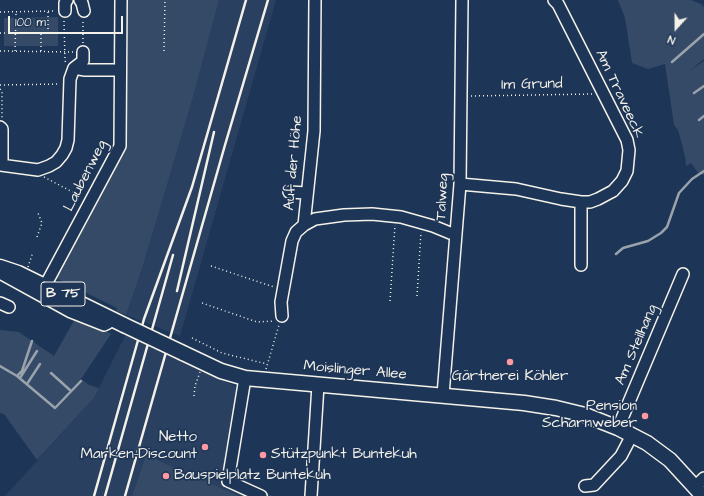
<!DOCTYPE html>
<meta charset="utf-8">
<style>
body{margin:0}
#map{position:relative;width:704px;height:496px;overflow:hidden;background:#1d3557;font-family:"Architects Daughter",sans-serif}
canvas{display:block}
.north{position:absolute;left:656px;top:8px;width:40px;height:40px;-webkit-text-stroke:3px #1d3557;paint-order:stroke;rotate:201deg;font-size:11px;font-weight:700;line-height:16px;text-align:center;color:#f4f1e8}
.north::after{content:'';display:block;margin:auto;width:14px;height:18px;background:#f4f1e8;clip-path:polygon(50% 0,100% 100%,50% 72%,0 100%)}
.scale{position:absolute;left:8px;top:16px;width:115px;height:18px;box-sizing:border-box;border:2px solid #f4f1e8;border-top:0;padding-left:5px;font-size:12px;line-height:14px;white-space:nowrap;color:#f4f1e8;-webkit-text-stroke:3px #1d3557;paint-order:stroke}
</style>
<div id="map">
<canvas width="704" height="496"></canvas>
<div class="north">N</div>
<div class="scale">100 m</div>
</div>
<script>
const c = document.querySelector('canvas').getContext('2d');
c.lineJoin = 'round';
function paint(path, color) {
  c.fillStyle = color;
  c.fill(path, 'evenodd');
}
function shape(rows) {
  const path = new Path2D();
  for (const r of rows) {
    path.moveTo(r[0], r[1]);
    for (let i = 2; i < r.length; i += 2) path.lineTo(r[i], r[i + 1]);
  }
  return path;
}
function trace(path, color, width, dash) {
  c.strokeStyle = color;
  c.lineWidth = width;
  c.lineCap = dash ? 'butt' : 'round';
  c.setLineDash(dash || []);
  c.stroke(path);
}
function write(font, color, halo, rows, align = 'center') {
  c.font = font + ' "Architects Daughter",sans-serif';
  c.lineWidth = 3.5;
  c.setLineDash([]);
  c.textBaseline = 'middle';
  c.strokeStyle = halo;
  c.fillStyle = color;
  for (const [text, x, y, turn = 0] of rows) {
    c.save();
    c.translate(x, y);
    c.rotate((+turn || 0) * Math.PI / 180);
    c.textAlign = isNaN(turn) ? turn : align;
    if (halo) c.strokeText(text, 0, 0);
    c.fillText(text, 0, 0);
    c.restore();
  }
}
paint(shape([
 [219,0,276,0,180,336,126,315,142,269,194,94],
 [126,334,178,360,239,388,249,390,235,478,273,496,239,496,146,455,132,496,5,496,94,398]
]), '#2a4060');
paint(shape([
 [126,0,219,0,194,94,142,269,126,315,116,311,117,308,56,278,124,149],
 [618,0,691,0,701,4,704,7,704,59,689,71,704,61,704,175,699,174,691,163,686,166,685,157,682,144,678,130,674,125,665,64,648,69,632,63,625,18],
 [58,17,58,46,4,46,4,18],
 [76,317,111,334,81,379,89,385,99,388,94,398,37,460,4,414,0,413,0,330,19,332,54,356],
 [146,455,239,496,132,496]
]), '#354a67');
trace(shape([
 [672,62,704,34],
 [694,93,704,86],
 [699,120,704,116],
 [616,254,623,248,648,241,661,233,667,227,679,193,692,179,704,171],
 [0,366,17,376,55,408,81,381],
 [51,373,71,391],
 [17,376,22,371,32,341],
 [20,378,37,351],
 [27,384,40,364]
]), '#9aa2ab', 2.5);
const minor = shape([
 [80,0,82,3,84,11],
 [65,11,65,3,67,0],
 [74,68,85,70,114,70],
 [0,127,2,129,2,165],
 [0,165,38,170,49,166,56,162,62,155,66,148,68,140,70,79,74,68,83,61,83,52],
 [460,184,516,189,561,199,581,202,590,202,598,199,613,191,622,181,627,171,629,150,627,140,558,4,554,0],
 [289,192,307,193],
 [304,225,314,131,315,0],
 [581,265,581,202],
 [0,273,71,312,104,325,108,323,111,318],
 [45,286,120,146,121,0],
 [0,303,9,307],
 [282,316,281,302,292,241,296,232,304,225,315,219,344,215,372,214,401,217,433,226,450,233,456,234],
 [245,378,228,481,261,496],
 [443,395,460,184,462,0],
 [618,428,683,274],
 [585,486,594,485,621,456,632,435],
 [695,487,704,478],
 [311,496,318,385]
]);
const major = shape([
 [0,267,18,273,124,325],
 [183,353,221,371,245,378,524,403,556,408,585,415,618,428,647,443,670,460,703,496]
]);
trace(minor, '#f4f1e8', 14);
trace(major, '#f4f1e8', 17);
trace(shape([
 [0,12,56,11],
 [48,12,48,32],
 [64,21,65,61,66,62],
 [0,33,64,33],
 [83,43,83,19],
 [0,51,74,52],
 [15,51,16,12],
 [41,51,41,33],
 [164,51,165,0],
 [0,85,60,84],
 [0,89,2,91,2,119],
 [471,96,593,94],
 [44,177,82,197],
 [37,237,42,223,38,213],
 [211,266,274,287],
 [28,267,33,252],
 [417,296,421,232],
 [390,301,395,225],
 [202,303,257,322,274,321],
 [192,338,222,353,267,364],
 [266,369,279,325],
 [194,396,195,386,200,372]
]), '#f4f1e8', 1.5, [1, 3]);
trace(minor, '#1d3557', 11);
trace(major, '#1d3557', 14);
trace(shape([
 [177,291,214,132],
 [94,496,144,319,192,187,246,0],
 [105,496,173,255],
 [125,496,225,145,268,0]
]), '#f4f1e8', 2.5);
const majorBridge = shape([
 [124,325,183,353]
]);
trace(majorBridge, '#f4f1e8', 17, []);
trace(majorBridge, '#1d3557', 14);
for (const [x, y, r, color] of [
 [510,362,4,"#ff9aa2"],
 [645,416,4,"#ff9aa2"],
 [205,447,4,"#ff9aa2"],
 [263,455,4,"#ff9aa2"],
 [166,476,4,"#ff9aa2"]
]) {
  const dot = new Path2D();
  dot.arc(x, y, r, 0, 2 * Math.PI);
  c.fillStyle = color;
  c.fill(dot);
  trace(dot, '#1d3557', 1.5);
}
for (const [x, y, w] of [
 [63,294,44]
]) {
  const box = new Path2D();
  box.roundRect(x - w / 2, y - 12, w, 24, 3);
  c.fillStyle = '#1d3557';
  c.fill(box);
  trace(box, '#f4f1e8', 1);
}
write('bold 14px', '#f4f1e8', null, [
 ["B 75",63,294]
]);
write('15px', '#f4f1e8', '#1d3557', [
 ["Im Grund",532,85,-1],
 ["Am Traveeck",619,94,65],
 ["Auf der Höhe",294,163,-85],
 ["Laubenweg",86,176,-63],
 ["Talweg",443,197,-87],
 ["Am Steilhang",637,345,-67],
 ["Moislinger Allee",355,371,5]
]);
write('15px', '#f4f1e8', '#1d3557', [
 ["Gärtnerei Köhler",510,377,"center"],
 ["Pension",637,407],
 ["Scharnweber",637,424],
 ["Netto",197,438],
 ["Marken-Discount",197,455],
 ["Stützpunkt Buntekuh",271,455,"left"],
 ["Bauspielplatz Buntekuh",174,476,"left"]
], 'right');
</script>
